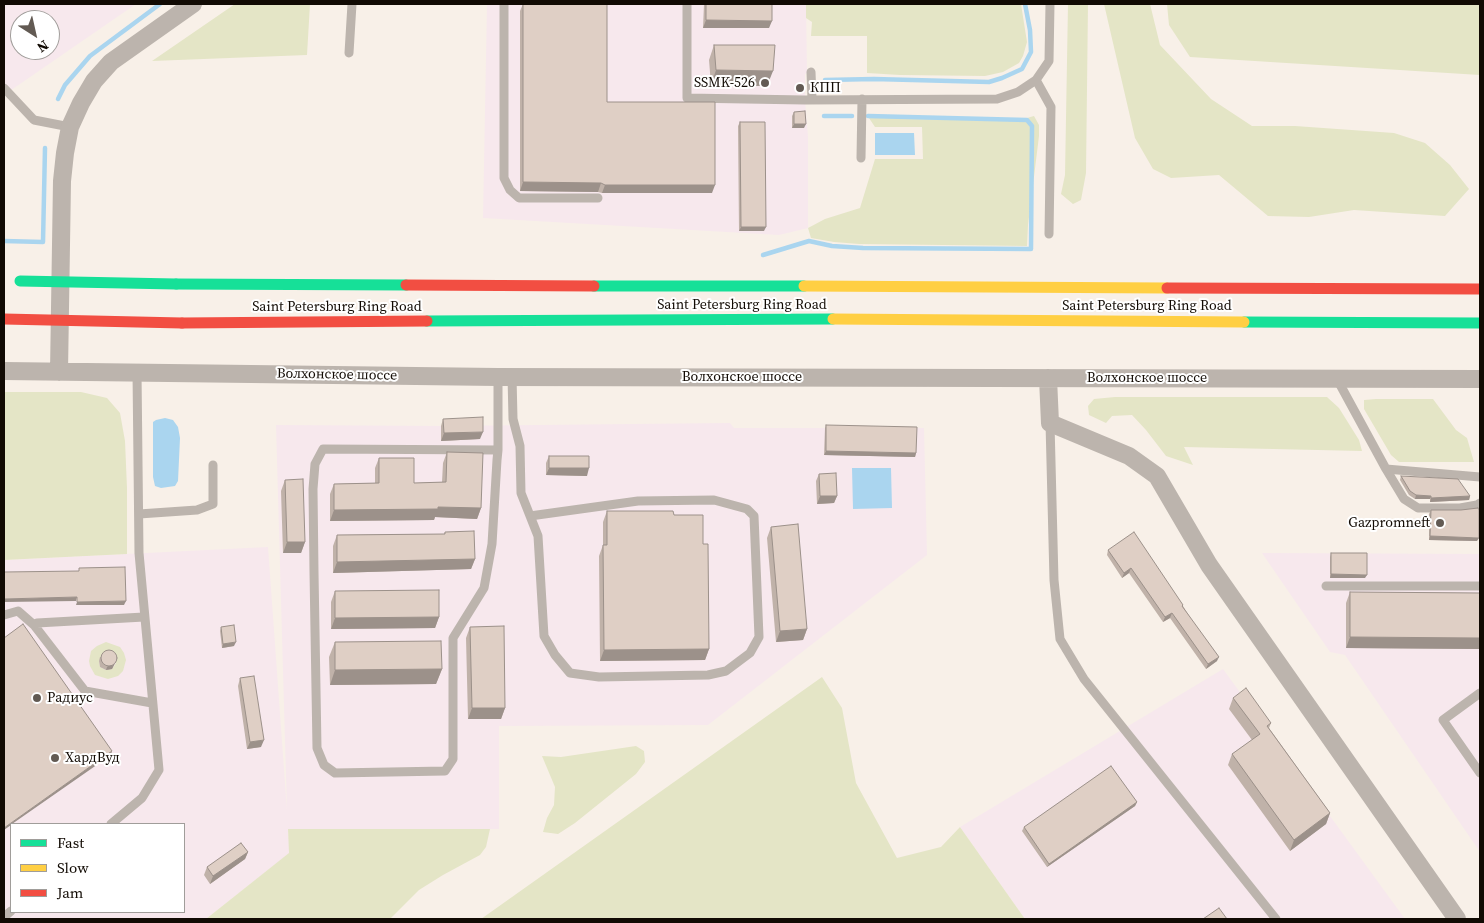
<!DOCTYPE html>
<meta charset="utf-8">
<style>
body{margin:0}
#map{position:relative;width:1484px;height:923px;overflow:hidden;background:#f8f0e8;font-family:"Source Serif 4",serif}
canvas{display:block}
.frame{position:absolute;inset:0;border:5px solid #110a03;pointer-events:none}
.legend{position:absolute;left:10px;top:823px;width:175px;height:90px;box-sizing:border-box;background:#fff;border:1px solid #a09d9a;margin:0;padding:6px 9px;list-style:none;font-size:15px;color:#110a03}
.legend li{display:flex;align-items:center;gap:10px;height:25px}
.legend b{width:25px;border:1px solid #a09d9a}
.north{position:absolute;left:10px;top:10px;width:50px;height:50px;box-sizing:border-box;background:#fff;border:1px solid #a09d9a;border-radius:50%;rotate:145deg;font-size:14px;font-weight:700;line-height:20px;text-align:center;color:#110a03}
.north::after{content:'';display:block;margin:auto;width:18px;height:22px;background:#625a53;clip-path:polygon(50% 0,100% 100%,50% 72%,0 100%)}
</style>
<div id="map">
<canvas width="1484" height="923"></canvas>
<div class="frame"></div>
<ul class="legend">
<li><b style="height:6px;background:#16e098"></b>Fast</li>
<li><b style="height:6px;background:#ffcf43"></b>Slow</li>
<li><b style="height:6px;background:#f24e42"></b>Jam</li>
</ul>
<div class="north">N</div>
</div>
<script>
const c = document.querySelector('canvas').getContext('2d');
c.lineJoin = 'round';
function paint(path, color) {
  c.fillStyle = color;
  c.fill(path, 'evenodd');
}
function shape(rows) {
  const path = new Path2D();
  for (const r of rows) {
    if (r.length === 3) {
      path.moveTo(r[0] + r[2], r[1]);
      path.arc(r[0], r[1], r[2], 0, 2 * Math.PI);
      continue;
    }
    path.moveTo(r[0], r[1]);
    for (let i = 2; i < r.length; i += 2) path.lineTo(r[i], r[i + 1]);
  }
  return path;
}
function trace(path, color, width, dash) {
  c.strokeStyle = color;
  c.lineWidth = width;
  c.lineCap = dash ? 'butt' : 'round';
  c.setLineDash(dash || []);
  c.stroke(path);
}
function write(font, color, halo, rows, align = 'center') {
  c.font = font + ' "Source Serif 4",serif';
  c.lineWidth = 4;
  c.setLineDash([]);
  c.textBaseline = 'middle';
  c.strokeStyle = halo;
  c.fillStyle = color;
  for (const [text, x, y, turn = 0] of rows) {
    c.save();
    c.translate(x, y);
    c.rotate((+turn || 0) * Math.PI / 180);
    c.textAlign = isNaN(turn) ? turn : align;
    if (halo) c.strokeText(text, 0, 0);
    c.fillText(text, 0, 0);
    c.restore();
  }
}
paint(shape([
 [4,4,136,4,4,95],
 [20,20,50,20,50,50,20,50],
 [487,4,806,4,807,73,805,74,805,100,808,137,808,228,779,235,483,218],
 [730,423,734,428,924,428,927,555,708,725,499,726,499,829,288,829,290,853,206,919,4,919,4,560,268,547,287,811,276,425,441,426],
 [11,824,184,824,184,912,11,912],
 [1262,553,1480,554,1480,852,1345,655,1330,652],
 [1223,669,1405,919,1025,919,960,827]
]), '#f7e8ed');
paint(shape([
 [235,4,310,4,307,55,152,61],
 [806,4,1021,4,1027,42,1023,56,1019,63,1003,72,985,76,900,75,867,73,867,36,811,36,812,22,806,18],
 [1068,4,1088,4,1086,173,1081,200,1073,204,1061,194,1065,175],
 [1104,4,1150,4,1160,45,1211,99,1252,126,1295,126,1394,133,1425,143,1450,165,1469,189,1445,216,1354,210,1309,217,1268,216,1219,175,1171,178,1153,169,1135,138],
 [1167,4,1480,4,1480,75,1190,57,1169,25],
 [1034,116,1039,125,1039,136,1028,225,1027,246,859,244,834,242,811,238,808,228,825,219,860,208,875,159,923,159,922,127,875,127,869,118,1027,118],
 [4,392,81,392,107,398,120,413,125,441,127,488,127,554,4,560],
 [1115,397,1327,397,1339,408,1359,440,1362,451,1184,447,1193,465,1166,456,1146,430,1132,415,1112,416,1106,423,1089,415,1088,406,1094,399],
 [1376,399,1433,399,1456,430,1467,438,1474,462,1399,462,1391,455,1364,409,1364,400],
 [106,642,120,647,124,653,126,660,123,671,118,676,108,679,95,675,90,666,89,661,91,651,97,646],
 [103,655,116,663,112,669,106,670,100,667,99,661],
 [822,677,842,708,856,783,897,858,941,847,960,827,1025,919,481,919],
 [636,746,644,751,645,762,636,774,575,823,558,834,543,832,547,818,554,805,555,787,542,756,561,757],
 [288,829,490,829,486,847,480,855,443,875,419,890,390,919,206,919,289,853]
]), '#e4e5c6');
paint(shape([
 [875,133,914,133,915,155,875,155],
 [165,418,173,420,178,427,180,438,178,481,175,486,161,488,155,486,153,477,153,422,156,420],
 [852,468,891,468,892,508,853,509]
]), '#aad5ef');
trace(shape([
 [825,80,874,79,989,82,1002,78,1022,69,1031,52,1030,30,1025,4],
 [58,99,65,85,90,56,160,4],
 [824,116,852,116],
 [4,241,43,242,45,148],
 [763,255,809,241,832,246,863,248,1031,249,1032,126,1027,120,868,116]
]), '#aad5ef', 4.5);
trace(shape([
 [504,4,504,178,510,190,519,198,598,198],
 [687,4,687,98,805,100,997,99,1018,92,1036,80,1049,61,1050,4],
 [349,53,352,4],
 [811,72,812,99],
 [1036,80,1051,107,1049,234],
 [4,88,34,120,70,127],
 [861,158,862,99],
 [512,376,513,419,520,446,521,493,538,536,544,636,555,655,570,673,599,677,708,675,726,671,750,653,759,637,754,516,747,509,714,500,638,501,530,516],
 [1337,379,1386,469,1480,477],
 [1050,423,1054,580,1060,639,1084,679,1276,919],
 [498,450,323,449,315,464,313,489,314,572,317,748,324,765,335,773,445,771,453,759,453,638,484,588,492,544,497,460,498,450,498,377],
 [1386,469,1404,499,1418,508,1460,508,1477,505,1480,503],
 [139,514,197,510,213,504,213,465],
 [1326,586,1480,586],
 [4,615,18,611,34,625],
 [144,617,37,623,34,625,85,691,152,703],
 [1480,693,1443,720,1480,773],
 [111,824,142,798,159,770,139,553,137,372],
 [4,917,11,911]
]), '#bcb4ad', 9);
trace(shape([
 [4,371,498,377,1480,379],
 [59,372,62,181,65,153,70,127,81,103,94,81,111,62,193,4],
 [1048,378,1050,423,1129,456,1157,476,1209,565,1457,919]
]), '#bcb4ad', 18);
trace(shape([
 [176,284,406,285],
 [594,286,804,286],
 [427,321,833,319],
 [1244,322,1480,323]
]), '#16e098', 11);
trace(shape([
 [804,286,1167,288],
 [833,319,1244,322]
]), '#ffcf43', 11);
trace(shape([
 [406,285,594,286],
 [1167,288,1480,289],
 [182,323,427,321]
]), '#f24e42', 11);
trace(shape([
 [20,281,176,284]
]), '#16e098', 11);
trace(shape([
 [4,319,182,323]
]), '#f24e42', 11);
paint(shape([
 [523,4,607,4,607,102,712,193,602,193,598,192,520,191,520,11],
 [704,4,772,4,769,28,703,28],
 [714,45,767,86,711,85,709,60],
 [794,112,804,128,792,128,792,116],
 [740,122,764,231,739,231,738,126],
 [443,419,480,439,441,441,441,426],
 [826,425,916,453,915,457,824,455,825,428],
 [447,452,481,508,477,519,435,517,434,520,330,521,330,494,334,484,375,483,375,468,379,458,414,483,442,482,443,463],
 [549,456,587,476,546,475,546,463],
 [819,474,837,496,834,503,817,504,816,481],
 [1401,476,1470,496,1469,500,1430,502,1430,499,1415,499,1409,495,1400,480],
 [285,480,305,542,301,553,283,553,281,491],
 [1431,510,1477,541,1429,540,1429,514],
 [607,511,674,515,703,544,709,649,705,660,600,661,599,556,603,545,603,522],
 [771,527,807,629,803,640,776,642,767,538],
 [445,532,475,559,471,569,333,573,333,546,337,535,444,534],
 [1108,550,1183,605,1183,606,1217,661,1206,669,1170,618,1163,622,1129,573,1122,578,1107,555],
 [1331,553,1365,578,1330,578,1330,557],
 [335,591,439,617,435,628,331,629,331,602],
 [1350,592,1480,593,1480,649,1346,648,1346,603],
 [221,627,234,646,222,648,220,631],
 [470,627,505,708,501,719,468,719,466,638],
 [335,642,442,669,436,684,330,685,329,657],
 [100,657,117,659,112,669,106,670,100,667,99,661],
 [240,678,261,747,247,749,238,686],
 [1233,698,1271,723,1269,728,1330,813,1326,824,1290,851,1228,765,1232,754,1252,740,1229,709],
 [1137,802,1135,806,1047,867,1022,831,1024,827],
 [248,852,245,859,210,884,204,875,207,867]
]), '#c0b2a9');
paint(shape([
 [706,20,772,21,769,28,703,28],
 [716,70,773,71,767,86,711,85],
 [794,124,806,124,804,128,792,128],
 [523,182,601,183,598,192,520,191],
 [605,185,715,185,712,193,602,193],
 [741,227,766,227,764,231,739,231],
 [483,432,480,439,441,441,444,433],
 [826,451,916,453,915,457,824,455],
 [549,468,589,468,587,476,546,475],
 [1416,495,1431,496,1430,499,1415,499],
 [820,496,837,496,834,503,817,504],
 [1470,496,1469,500,1430,502,1431,498],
 [438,507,481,508,477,519,435,517,434,520,330,521,334,510],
 [1430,536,1479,538,1477,541,1429,540],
 [287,542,305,542,301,553,283,553],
 [475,559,471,569,333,573,337,562],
 [1131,568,1129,573,1122,578,1124,573],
 [1331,574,1367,575,1365,578,1330,578],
 [77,597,76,601,4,602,4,599],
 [126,601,124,605,76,605,77,602],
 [1172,613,1170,618,1163,622,1165,617],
 [439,617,435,628,331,629,335,618],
 [807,629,803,640,776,642,780,631],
 [1350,637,1480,638,1480,649,1346,648],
 [236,642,234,646,222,648,223,644],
 [709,649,705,660,600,661,604,650],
 [1219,657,1217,661,1206,669,1208,664],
 [117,659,112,669,106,670,107,667],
 [442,669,436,684,330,685,335,670],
 [472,708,505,708,501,719,468,719],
 [264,740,261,747,247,749,250,742],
 [112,751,111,755,12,824,11,824,11,825,4,830,4,828],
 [1137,802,1135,806,1047,867,1049,864],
 [1330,813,1326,824,1290,851,1294,840],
 [248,852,245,859,210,884,213,876]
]), '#9c918a');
const building = shape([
 [523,4,607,4,607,102,715,102,715,185,605,185,601,183,523,182,523,4],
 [706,4,772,4,772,21,706,20,706,4],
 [714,45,775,45,773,71,716,70,714,45],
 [805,111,806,124,794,124,794,112,805,111],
 [740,122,765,122,766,227,741,227,740,122],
 [483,417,483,432,444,433,443,419,483,417],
 [826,425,917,427,916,453,826,451,826,425],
 [447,452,483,453,481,508,438,507,438,509,334,510,334,484,379,483,379,458,414,458,414,483,446,482,447,452],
 [549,456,589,456,589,468,549,468,549,456],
 [836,473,837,496,820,496,819,474,836,473],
 [1401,476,1458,479,1470,496,1431,498,1431,496,1416,495,1410,491,1401,476],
 [303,479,305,542,287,542,285,480,303,479],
 [1478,508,1479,510,1479,538,1430,536,1431,510,1461,510,1478,508],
 [607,511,673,511,674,515,703,515,703,544,708,544,709,649,604,650,603,545,607,545,607,511],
 [798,524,807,629,780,631,771,527,798,524],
 [474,531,475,559,337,562,337,535,445,534,445,532,474,531],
 [1134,532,1183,605,1182,606,1219,657,1208,664,1172,613,1165,617,1131,568,1124,573,1108,550,1134,532],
 [1331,553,1367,553,1367,575,1331,574,1331,553],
 [125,567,126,601,77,602,77,597,4,599,4,572,79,571,79,568,125,567],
 [439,590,439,617,335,618,335,591,439,590],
 [1350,592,1480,593,1480,638,1350,637,1350,592],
 [23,624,112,751,4,828,4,638,23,624],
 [234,625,236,642,223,644,221,627,234,625],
 [504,626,505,708,472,708,470,627,504,626],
 [441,641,442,669,335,670,335,642,441,641],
 [109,658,8],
 [254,676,264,740,250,742,240,678,254,676],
 [1246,688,1271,723,1267,726,1330,813,1294,840,1232,754,1260,734,1233,698,1246,688],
 [1111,766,1137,802,1049,864,1024,827,1111,766],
 [241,843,248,852,213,876,207,867,241,843],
 [1219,908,1227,919,1203,919,1219,908]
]);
paint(building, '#dfcfc5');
trace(building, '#9c918a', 1);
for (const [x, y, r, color] of [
 [765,83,5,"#625a53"],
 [800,88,5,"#625a53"],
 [1440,523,5,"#625a53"],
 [37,698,5,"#625a53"],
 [55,758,5,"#625a53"]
]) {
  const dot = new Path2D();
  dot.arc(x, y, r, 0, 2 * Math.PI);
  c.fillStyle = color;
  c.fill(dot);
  trace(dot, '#fff', 2);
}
write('14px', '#110a03', '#fff', [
 ["SSMK-526",755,83,"right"],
 ["КПП",810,88],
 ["Gazpromneft",1430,523,"right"],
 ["Радиус",47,698],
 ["ХардВуд",65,758]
], 'left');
write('14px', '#110a03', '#fff', [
 ["Saint Petersburg Ring Road",742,305],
 ["Saint Petersburg Ring Road",1147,306],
 ["Saint Petersburg Ring Road",337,307],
 ["Волхонское шоссе",337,375,1],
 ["Волхонское шоссе",742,377],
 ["Волхонское шоссе",1147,378]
]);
</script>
